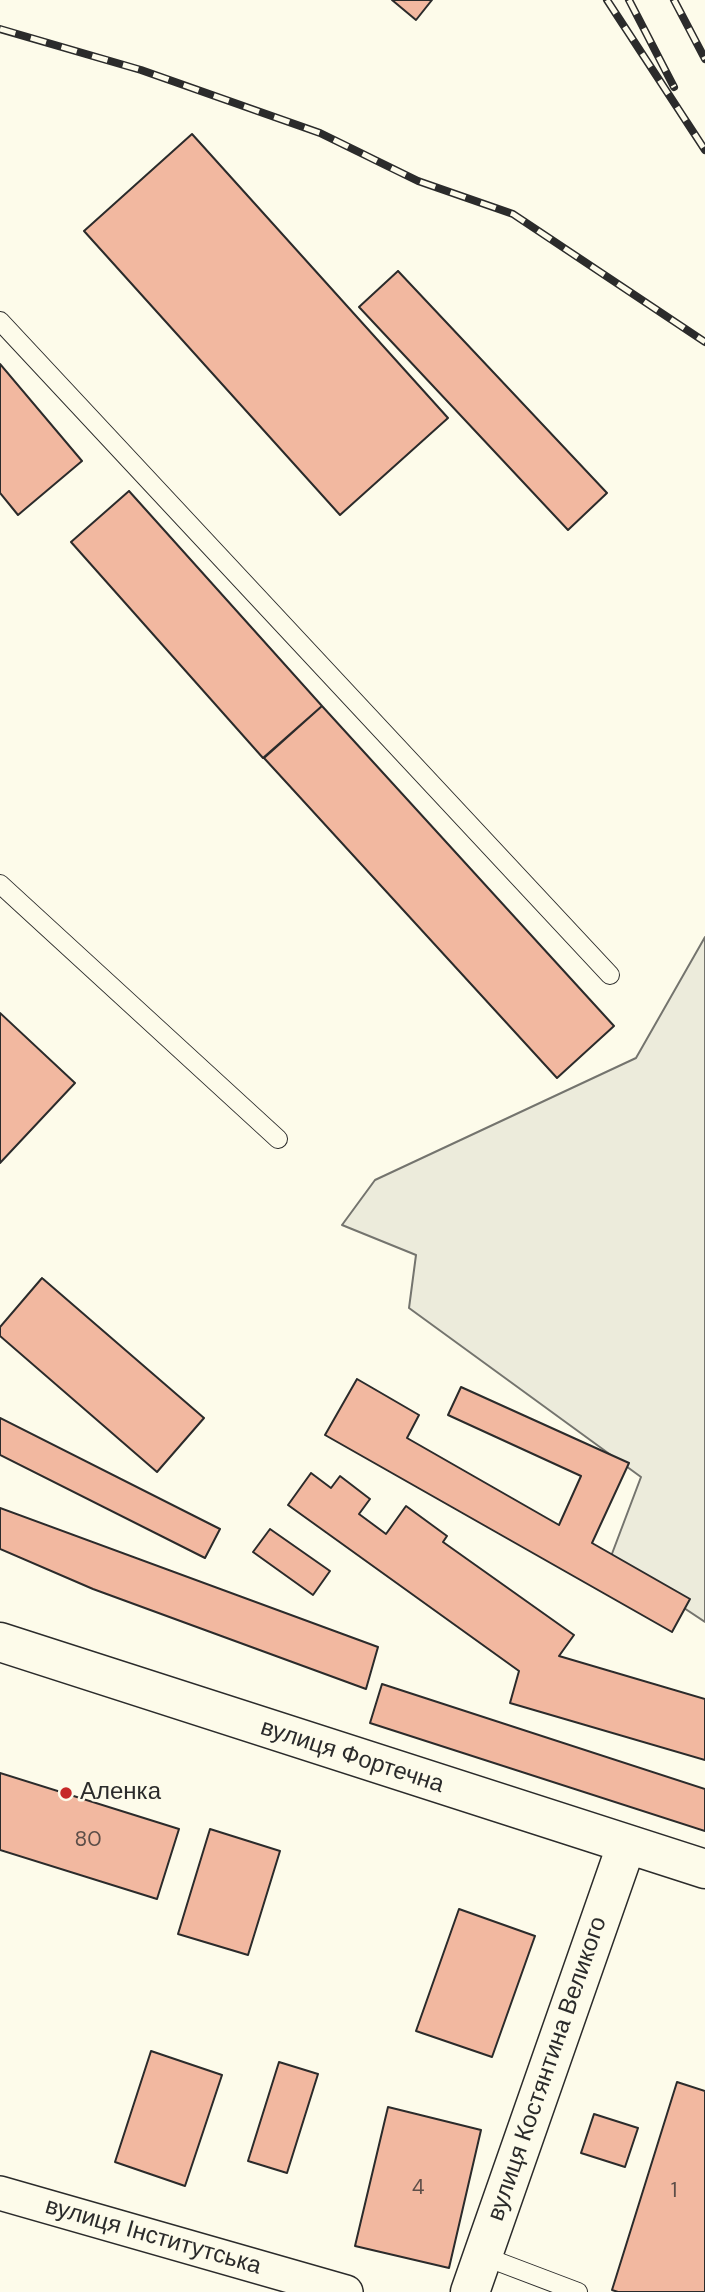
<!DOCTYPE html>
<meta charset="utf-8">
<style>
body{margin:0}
canvas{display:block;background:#fdfbea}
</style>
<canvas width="705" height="2292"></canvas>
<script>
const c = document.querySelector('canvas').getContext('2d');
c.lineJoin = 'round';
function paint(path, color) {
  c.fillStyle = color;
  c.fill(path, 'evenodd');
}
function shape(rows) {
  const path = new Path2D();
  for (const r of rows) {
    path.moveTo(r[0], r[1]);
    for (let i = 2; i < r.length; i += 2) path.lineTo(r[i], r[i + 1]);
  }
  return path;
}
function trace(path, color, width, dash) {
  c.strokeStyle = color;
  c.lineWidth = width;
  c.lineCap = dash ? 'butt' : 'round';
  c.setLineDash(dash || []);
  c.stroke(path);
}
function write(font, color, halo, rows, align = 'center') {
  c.font = font + ' "DM Sans",sans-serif';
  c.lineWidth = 5;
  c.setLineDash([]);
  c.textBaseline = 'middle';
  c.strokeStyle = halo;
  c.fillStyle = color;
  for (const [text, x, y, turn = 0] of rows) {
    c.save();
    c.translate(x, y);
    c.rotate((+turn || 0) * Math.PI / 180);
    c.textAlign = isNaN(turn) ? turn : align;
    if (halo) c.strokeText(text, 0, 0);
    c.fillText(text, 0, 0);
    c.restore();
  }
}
const green = shape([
 [705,937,705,1622,610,1559,641,1477,409,1308,416,1255,342,1225,375,1180,636,1058,705,937]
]);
paint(green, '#ecebdb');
trace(green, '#74746e', 2);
const building = shape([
 [392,0,432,0,416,20,392,0],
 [192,134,448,418,340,515,84,231,192,134],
 [398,271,607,493,568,530,359,307,398,271],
 [0,364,82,461,18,515,0,493,0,364],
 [129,491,322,706,263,758,71,542,129,491],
 [322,706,614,1026,557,1078,264,758,322,706],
 [0,1013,75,1083,0,1163,0,1013],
 [42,1278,204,1418,157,1472,0,1336,0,1327,42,1278],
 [357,1379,419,1415,407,1438,559,1525,581,1476,448,1415,461,1387,629,1463,592,1543,690,1599,672,1632,325,1435,357,1379],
 [0,1418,220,1529,205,1558,0,1455,0,1418],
 [311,1473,331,1488,340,1476,370,1499,359,1514,386,1534,406,1506,447,1536,443,1542,574,1635,559,1656,705,1699,705,1760,510,1703,519,1671,288,1505,311,1473],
 [0,1508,378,1647,366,1689,93,1589,0,1549,0,1508],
 [270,1529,330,1571,313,1595,253,1552,270,1529],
 [382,1684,705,1789,705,1831,370,1723,382,1684],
 [0,1773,179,1829,157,1899,0,1850,0,1773],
 [210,1829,280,1851,248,1955,178,1934,210,1829],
 [459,1909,535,1936,492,2057,416,2031,459,1909],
 [151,2051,222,2075,185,2186,115,2162,151,2051],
 [279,2062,318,2074,287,2173,248,2161,279,2062],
 [677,2082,705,2091,705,2292,618,2292,612,2290,677,2082],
 [388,2107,481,2130,449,2268,355,2246,388,2107],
 [594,2114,638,2128,625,2167,581,2153,594,2114]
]);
paint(building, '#f2b8a0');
trace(building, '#2b2b2b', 2);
const service = shape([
 [0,321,610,975],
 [0,884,278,1139],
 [483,2256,578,2292]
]);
const minor = shape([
 [0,2193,346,2292]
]);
const tertiary = shape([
 [0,1642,705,1869],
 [470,2292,626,1846]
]);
trace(service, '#2b2b2b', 20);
trace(minor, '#2b2b2b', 36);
trace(tertiary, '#2b2b2b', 41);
trace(service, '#fdfbea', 18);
trace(minor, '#fdfbea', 33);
trace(tertiary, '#fdfbea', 38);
const rail = shape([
 [607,0,705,150],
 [629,0,674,87],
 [674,0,705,59],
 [0,29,141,70,320,133,418,181,513,214,705,342]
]);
trace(rail, '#2b2b2b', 8);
trace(rail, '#fdfbea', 5, [16]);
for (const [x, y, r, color] of [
 [66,1793,7,"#c62828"]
]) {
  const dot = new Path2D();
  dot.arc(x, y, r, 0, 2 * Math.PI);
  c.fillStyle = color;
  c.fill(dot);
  trace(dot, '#fdfbea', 2.5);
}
write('21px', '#5d4e48', null, [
 ["80",88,1840],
 ["4",418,2188],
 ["1",674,2191]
]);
write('24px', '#2b2b2b', '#fdfbea', [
 ["вулиця Фортечна",352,1757,18],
 ["вулиця Костянтина Великого",548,2069,-71],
 ["вулиця Інститутська",153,2237,16]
]);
write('24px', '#2b2b2b', '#fdfbea', [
 ["Аленка",80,1793]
], 'left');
</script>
